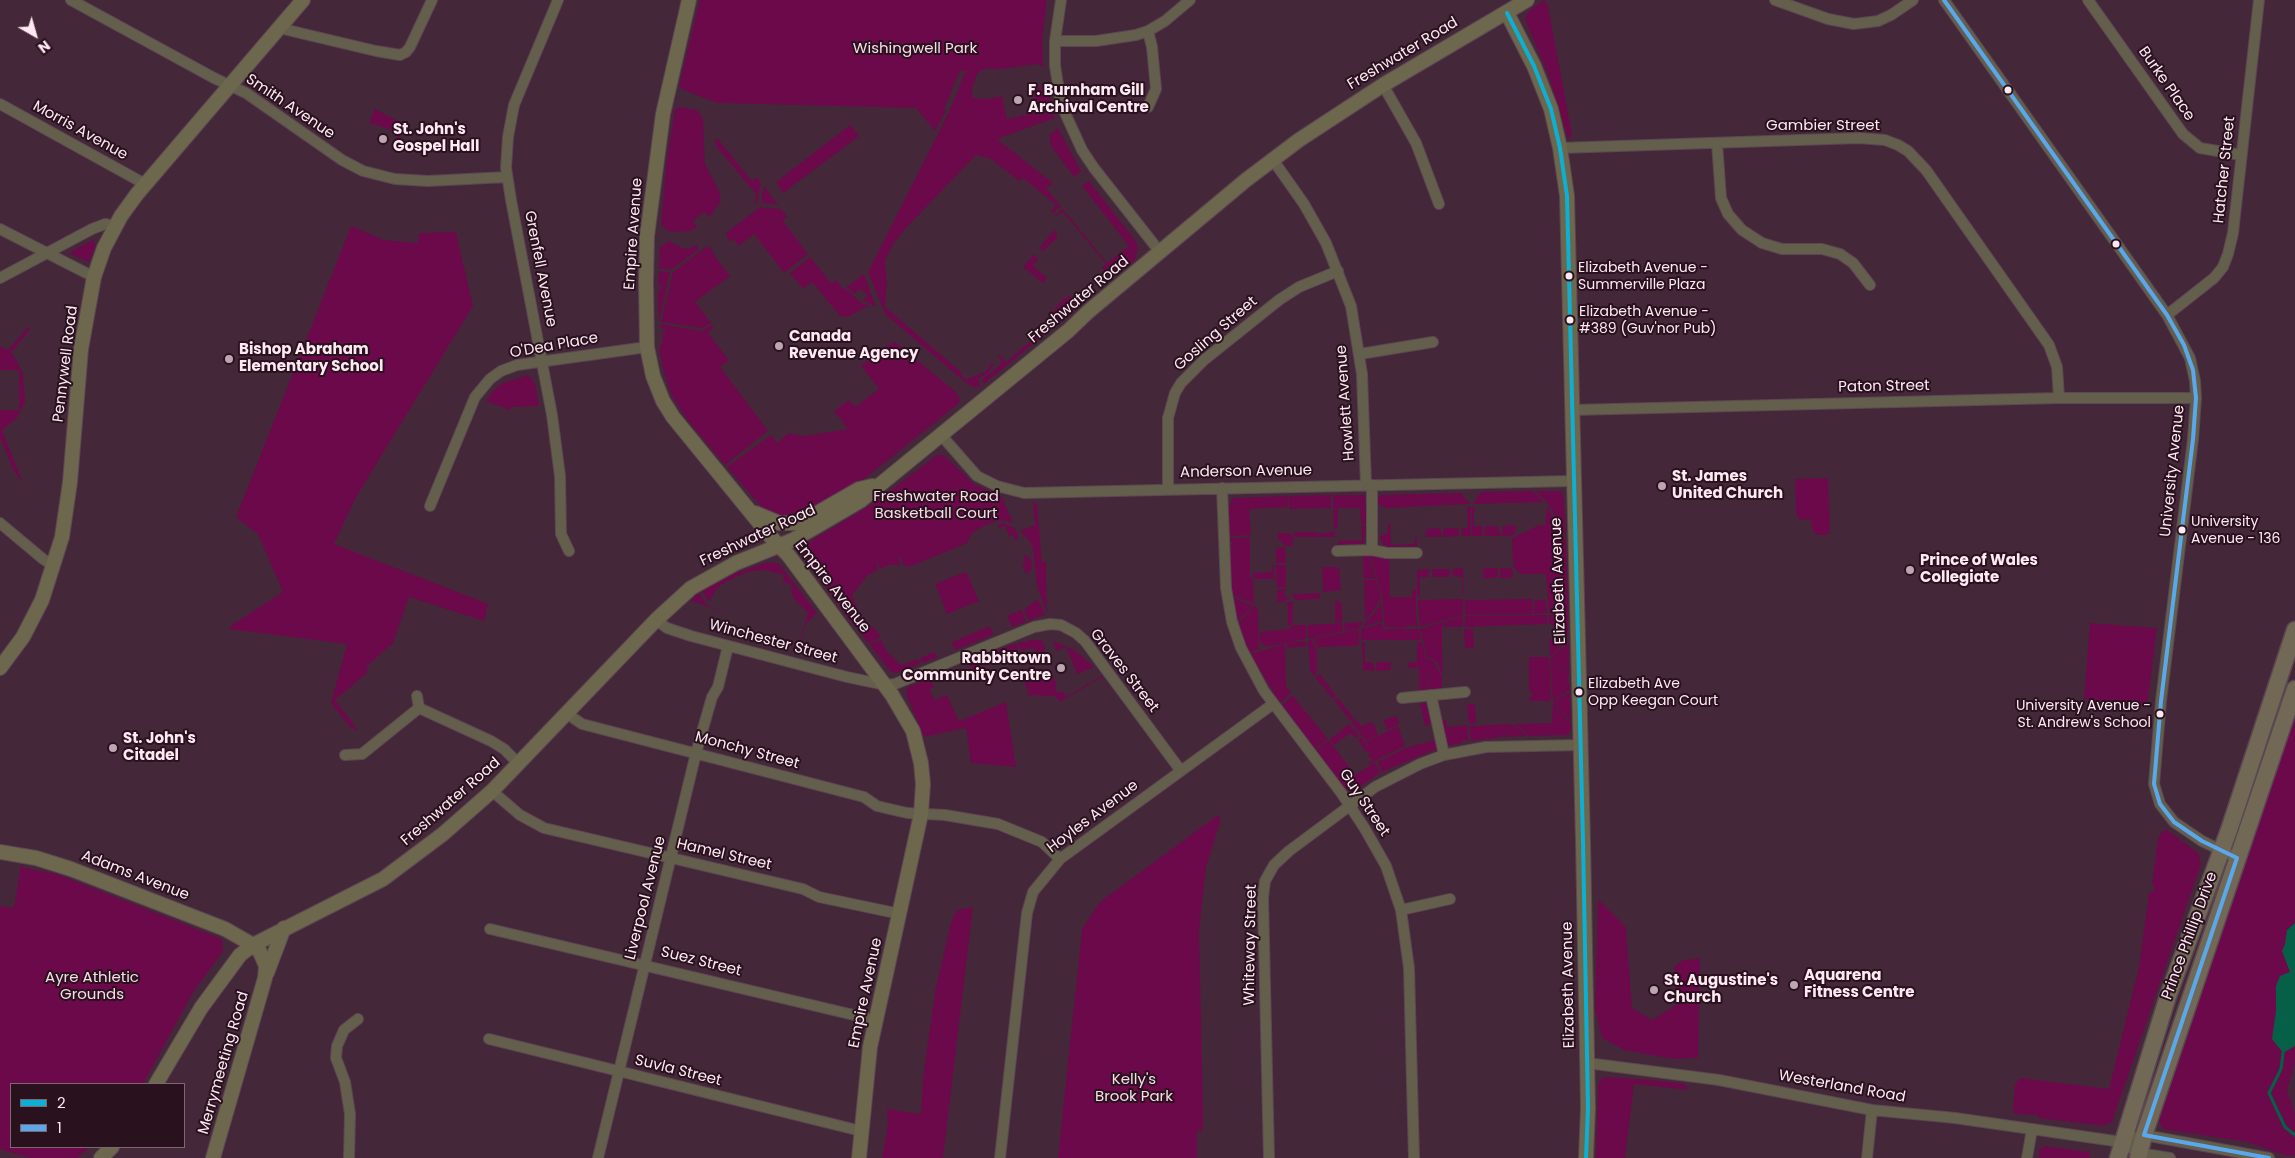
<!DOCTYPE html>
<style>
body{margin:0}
#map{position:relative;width:2295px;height:1158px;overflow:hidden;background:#442839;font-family:Poppins,sans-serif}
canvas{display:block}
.legend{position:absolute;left:10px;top:1083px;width:175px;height:65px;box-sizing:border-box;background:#29111e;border:1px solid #7e6773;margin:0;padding:6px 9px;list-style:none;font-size:15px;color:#fee9f3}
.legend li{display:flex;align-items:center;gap:10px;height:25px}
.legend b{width:25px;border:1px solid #7e6773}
.north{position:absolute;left:10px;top:10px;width:50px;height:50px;-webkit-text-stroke:4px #29111e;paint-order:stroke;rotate:142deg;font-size:14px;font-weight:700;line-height:20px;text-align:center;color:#fee9f3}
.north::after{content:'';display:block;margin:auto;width:18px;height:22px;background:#fee9f3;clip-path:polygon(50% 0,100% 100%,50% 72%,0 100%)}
</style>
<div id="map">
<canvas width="2295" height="1158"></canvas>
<ul class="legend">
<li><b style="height:6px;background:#0dafd3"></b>2</li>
<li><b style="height:6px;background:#5aa8eb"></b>1</li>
</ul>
<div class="north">N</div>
</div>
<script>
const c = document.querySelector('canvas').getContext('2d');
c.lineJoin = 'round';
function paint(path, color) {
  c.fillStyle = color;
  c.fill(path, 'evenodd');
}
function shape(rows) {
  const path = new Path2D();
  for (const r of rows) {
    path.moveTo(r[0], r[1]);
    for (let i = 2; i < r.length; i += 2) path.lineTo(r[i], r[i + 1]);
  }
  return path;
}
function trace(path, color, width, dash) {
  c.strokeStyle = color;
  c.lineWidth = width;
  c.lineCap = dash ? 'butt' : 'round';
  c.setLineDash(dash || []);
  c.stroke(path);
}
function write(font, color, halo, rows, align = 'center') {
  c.font = font + ' Poppins,sans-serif';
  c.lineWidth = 4;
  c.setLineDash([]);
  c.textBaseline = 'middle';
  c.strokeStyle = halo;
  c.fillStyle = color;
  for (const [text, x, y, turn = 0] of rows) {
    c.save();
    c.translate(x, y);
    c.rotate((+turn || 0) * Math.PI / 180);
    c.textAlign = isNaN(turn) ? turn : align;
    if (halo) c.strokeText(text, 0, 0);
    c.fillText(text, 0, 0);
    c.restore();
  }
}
paint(shape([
 [700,0,1047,0,1042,41,1043,67,1038,64,1002,69,997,68,996,70,988,68,978,72,972,88,973,98,989,99,1002,96,1007,119,1036,112,1033,89,1047,86,1055,118,997,139,1053,183,1046,188,1061,207,1053,213,1051,211,1056,205,1023,178,1019,181,991,159,976,155,906,228,893,244,885,261,887,283,885,307,961,372,961,375,967,381,967,379,985,372,992,363,994,365,987,374,978,379,981,387,973,387,966,383,885,314,868,272,949,112,966,70,960,71,944,109,946,111,935,131,916,108,718,103,686,91,679,86],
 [1544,0,1548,6,1572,135,1568,139,1550,79,1526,22,1525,18,1529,11],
 [682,107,697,110,703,119,705,164,720,193,720,203,709,217,704,212,693,221,697,227,691,231,670,232,661,225,667,158,675,109],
 [375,109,400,122,401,121,404,122,396,150,393,149,399,132,369,123],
 [850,125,859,135,858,137,783,193,776,182],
 [1058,128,1081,171,1074,177,1051,146,1049,135],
 [715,139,718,139,752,181,757,177,761,183,757,203,755,205,756,194,716,146],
 [1089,181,1137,243,1138,250,1135,260,1118,274,1108,273,1102,268,1106,264,1063,212,1056,216,1055,215,1063,209,1107,263,1129,246,1082,186],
 [764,186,778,205,764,203,761,200],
 [760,207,781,209,787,217,783,221,808,254,784,273,754,234,739,246,733,239,730,241,727,237,726,233],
 [351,226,384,240,418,243,419,233,456,232,473,306,356,497,334,544,488,604,484,621,409,597,393,643,366,667,369,671,335,700,358,730,350,727,331,703,347,644,229,629,232,625,283,592,258,534,236,517],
 [1054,230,1057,234,1057,238,1043,251,1039,248],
 [93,240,96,245,89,262,70,254,73,250],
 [669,241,683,248,688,249,696,245,699,249,671,270,659,268,660,247],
 [707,246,715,253,713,254,730,276,695,302,711,323,702,328,661,322,673,272],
 [1034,254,1038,259,1033,266,1047,278,1043,283,1023,267],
 [810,257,831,283,836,280,843,289,845,288,860,302,872,308,866,307,848,317,840,316,812,282,803,289,790,273],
 [659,271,670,272,659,321,658,291,660,290,661,286,658,285],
 [864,274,876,307,863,300,868,296,861,289,854,294,847,287],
 [1070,296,1078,302,1076,309,1054,327,1051,324,1048,327,1050,330,984,384,982,380,1000,365,1001,359,998,358,999,354,1006,362,1047,327,1044,323,1063,299],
 [661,324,700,331,712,325,714,327,708,333,729,360,720,367,768,431,725,465,685,417,671,394,663,368,659,348,662,343,663,332,665,333,665,330,660,327],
 [28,327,30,328,27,333,11,353,17,361,23,374,25,402,17,418,2,430,23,483,14,471,0,438,0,410,19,410,19,370,0,370,0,346,8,350],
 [895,342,957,393,960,400,958,404,858,484,802,516,784,517,766,512,727,467,771,435,777,443,789,433,804,436,848,429,834,411,849,400,855,407,879,389,861,366,887,346],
 [528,375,535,383,539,406,512,407,510,410,486,401,493,391,503,383],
 [937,455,944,455,974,484,1002,497,1013,523,999,520,982,527,972,533,967,543,909,567,903,565,901,558,898,558,901,565,889,565,880,569,875,559,878,570,868,575,852,595,857,607,845,613,810,565,804,553,806,544,877,501],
 [1828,478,1830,534,1817,535,1812,530,1811,519,1800,520,1796,514,1795,479],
 [1533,491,1544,502,1473,504,1481,492],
 [1535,491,1559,491,1563,494,1566,537,1547,502],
 [1461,493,1470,504,1385,508,1379,505,1377,500,1380,495],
 [1331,495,1331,508,1289,509,1289,496],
 [1333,495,1365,495,1366,524,1361,524,1360,508,1333,508],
 [1288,496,1288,507,1249,509,1251,535,1230,536,1228,508,1233,498],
 [1033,502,1037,503,1042,562,1046,562,1047,613,1037,587,1033,550,1030,541,1020,531,1035,525],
 [1467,506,1471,506,1471,536,1461,536,1462,528,1468,527],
 [1472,506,1474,506,1474,526,1482,526,1483,536,1472,536],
 [1547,506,1566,541,1568,613,1549,613,1546,574,1523,574,1523,576,1515,569,1513,564,1512,538,1539,525,1545,525],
 [1333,509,1338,509,1338,529,1334,529],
 [1002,523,1015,528,1019,539,1015,540,1013,535,1009,536,1005,526,999,528,998,525],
 [1388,523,1390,523,1391,545,1414,544,1415,537,1417,538,1417,546,1385,547,1380,538,1380,536,1388,533],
 [1366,525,1364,543,1337,545,1338,541,1362,540,1361,526],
 [1516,525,1516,532,1511,536,1501,536,1503,526],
 [1485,526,1498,526,1500,536,1484,536],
 [1440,528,1442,537,1425,537,1427,529],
 [1444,528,1458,528,1459,536,1443,537],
 [1335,531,1335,537,1294,537,1294,532,1317,532,1319,534],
 [1277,533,1288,533,1293,535,1293,546,1285,546,1277,537],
 [1250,537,1250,576,1253,580,1254,604,1232,595,1230,545,1232,545,1232,541,1230,541,1230,538],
 [1285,547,1286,563,1276,563,1276,548],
 [1026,555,1031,559,1032,565,1031,570,1026,574,1022,564,1025,562,1023,556],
 [1363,555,1370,556,1376,579,1363,578],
 [1371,556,1389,557,1390,597,1412,597,1412,590,1416,589,1416,616,1418,627,1408,625,1407,627,1403,628,1385,627,1382,597],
 [768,562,777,563,780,565,817,613,806,624,796,654,808,613,793,598,794,596,791,593,792,585,783,582,784,575,764,570,747,572,722,584,716,590,709,602,702,591,736,573],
 [1274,565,1275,579,1255,579,1252,575,1252,573,1272,572,1272,566],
 [1276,565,1286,565,1286,587,1277,588],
 [1322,567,1339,567,1341,590,1323,592],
 [1463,568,1463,594,1462,594,1462,577,1454,576,1452,574,1453,569],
 [1483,568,1498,568,1497,578,1483,578],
 [1500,568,1510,568,1513,572,1513,578,1500,578],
 [1430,569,1428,577,1420,577,1420,597,1417,597,1417,570],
 [1432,569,1450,569,1450,574,1448,577,1433,577],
 [965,572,967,573,979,601,947,614,935,584],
 [1364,580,1376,580,1381,596,1379,603,1365,621],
 [1285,589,1285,596,1290,597,1285,601,1277,603,1277,590],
 [699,593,707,605,729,614,690,600],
 [1321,593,1319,599,1296,600,1291,594],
 [1233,597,1253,606,1237,622,1235,614],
 [1463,599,1463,615,1420,627,1417,600],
 [1532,599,1533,614,1465,615,1465,600],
 [1036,600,1039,601,1045,614,1029,621,1024,610],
 [1335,600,1342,603,1342,622,1335,622],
 [1534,600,1546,600,1547,613,1534,614],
 [1293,601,1293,623,1288,627,1288,605,1285,603],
 [1381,602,1383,621,1362,627,1379,607],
 [1255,605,1258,609,1259,649,1249,653,1238,624],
 [858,609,865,623,856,628,846,615],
 [1022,610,1026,622,1012,627,1007,616],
 [1568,614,1568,636,1549,623,1548,615],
 [1547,615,1547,624,1465,627,1465,616],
 [1463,616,1463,627,1443,627,1443,622],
 [1364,622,1359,628,1345,631,1344,623],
 [1442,622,1442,650,1443,674,1435,660,1427,657,1420,629],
 [1342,623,1343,631,1308,639,1307,625],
 [1383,623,1383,629,1419,629,1421,640,1361,640,1361,629],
 [2090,623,2157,628,2147,706,2084,699],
 [869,625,877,630,880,638,868,643,858,630],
 [1293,625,1306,625,1306,639,1266,647,1260,642,1260,632,1289,629],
 [990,626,993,635,955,650,952,642],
 [1359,629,1359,644,1356,646,1317,647,1313,639],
 [1464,629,1473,629,1474,648,1465,648],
 [1549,639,1568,640,1568,641,1550,656],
 [881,640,887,652,901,665,918,659,920,664,896,673,891,672,869,644],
 [1031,640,1041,640,1044,644,1045,652,1041,660,1038,659,1040,664,1033,648,1021,651,1018,643],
 [1308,640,1312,640,1317,651,1317,671,1314,676,1310,670],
 [1053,641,1076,651,1094,667,1077,674,1066,647,1056,651],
 [1306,641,1306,646,1287,648,1287,643],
 [1362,642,1365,642,1365,662,1373,662,1375,671,1363,670],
 [1417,642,1422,642,1427,662,1428,689,1419,690,1419,667,1407,668,1409,662,1417,662],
 [1016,643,1019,651,984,666,981,657],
 [1569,643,1569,674,1550,657],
 [1285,644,1286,686,1291,693,1280,703,1250,654],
 [934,652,938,657,922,663,920,658],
 [979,657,983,667,972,671,969,662],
 [1529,657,1549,657,1551,699,1549,701,1529,701,1529,697,1534,696,1529,690],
 [1427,658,1433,661,1442,676,1442,688,1429,690],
 [1550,658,1569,675,1568,679,1570,690,1553,701],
 [1377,662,1391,662,1390,670,1376,671],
 [1045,670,1047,674,1051,672,1056,683,1056,692,1062,691,1066,697,1101,676,1104,681,1100,678,1060,702,1055,696,1025,695,1029,693,1023,680],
 [1320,674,1336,696,1333,699,1315,677],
 [930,678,934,687,930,689,934,700,947,695,959,721,1006,702,1016,767,971,763,966,728,924,737,906,694,908,687],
 [1570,692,1571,721,1553,702],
 [1292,695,1328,739,1315,749,1282,705],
 [1338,698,1354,718,1350,721,1334,700],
 [1426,703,1431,725,1425,726,1420,704],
 [1553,703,1571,723,1571,731,1568,735,1529,736,1515,724,1552,723],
 [1467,704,1475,704,1476,723,1469,724],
 [2295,709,2295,1063,2287,1090,2295,1114,2295,1156,2289,1154,2291,1157,2247,1142,2163,1129,2159,1121,2156,1122,2174,1065,2243,869],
 [1397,716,1399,724,1387,730,1383,720],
 [1356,719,1361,726,1373,722,1378,735,1366,741,1351,722],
 [1439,720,1446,720,1447,727,1467,725,1469,741,1462,740,1462,743,1446,746],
 [1349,724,1360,736,1355,738,1351,733,1334,745,1330,739],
 [1512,724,1502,737,1471,741,1469,726],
 [1513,724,1527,736,1503,737],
 [1398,726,1405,746,1366,765,1372,760,1368,755,1371,751,1366,752,1358,741,1359,739,1361,737,1369,749,1366,742],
 [1329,740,1355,775,1375,762,1380,773,1355,790,1346,790,1316,750],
 [1435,740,1437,749,1382,772,1377,762,1405,748],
 [1218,815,1221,819,1206,867,1199,931,1203,1111,1203,1131,1197,1131,1197,1158,1058,1158,1082,929,1100,902],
 [2167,830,2198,853,2201,864,2112,1122,2103,1126,2096,1125,2039,1118,2037,1115,2015,1114,2013,1110,2015,1085,2020,1078,2109,1089,2139,967,2149,892,2154,892,2154,886,2152,884,2158,839,2162,831],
 [21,864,24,868,57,874,222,939,223,951,192,994,143,1084,11,1084,11,1147,90,1147,77,1158,31,1158,0,1149,0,906,14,908],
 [1598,899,1626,927,1632,1008,1652,1020,1676,1005,1674,967,1681,961,1700,958,1698,1058,1672,1059,1624,1050,1602,1038,1595,1010],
 [973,907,943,1158,882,1158,888,1124,887,1109,921,1114,923,1078,935,992,951,922,957,910],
 [1607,1077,1662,1081,1684,1084,1688,1088,1688,1090,1634,1084,1625,1158,1596,1158,1598,1084,1600,1080],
 [2044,1146,2091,1152,2089,1158,2039,1158,2039,1150]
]), '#6c094b');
paint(shape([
 [2295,923,2295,1046,2283,1053,2272,1039,2276,1011,2276,986,2280,976,2290,972,2282,951,2285,944,2287,930]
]), '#066048');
trace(shape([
 [2283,1053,2281,1069,2269,1093,2285,1127,2295,1135]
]), '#066048', 3);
const street = shape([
 [71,0,214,78,246,93,342,160,363,171,395,179,428,181,507,177],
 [558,0,514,105,508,137,506,168,511,200,552,415,560,476,561,534,569,551],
 [1061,0,1055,41,1055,66,1060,97,1066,115,1082,150,1094,168,1160,252],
 [1775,0,1828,19,1854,24,1878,21,1891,15,1913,0],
 [1944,0,2167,315,2190,358,2195,381,2196,398,2193,439,2161,701,2154,784,2160,804,2174,822,2202,841,2237,858],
 [2088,0,2183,134,2200,148,2241,155],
 [279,28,376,51,400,55,406,52,410,47,432,0],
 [1148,31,1152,47,1156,89,1148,107],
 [1055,41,1096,41,1136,35,1148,31,1165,21,1190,0],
 [1383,85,1416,143,1439,204],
 [0,104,145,184],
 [1717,143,1721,198,1728,214,1742,230,1762,243,1782,249,1822,249,1840,254,1853,263,1870,285],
 [1560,148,1859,138,1885,140,1898,145,1908,151,1926,170,2049,345,2057,367,2059,398],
 [1273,160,1304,204,1326,243,1351,306,1362,374,1366,485],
 [0,229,94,277],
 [0,278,92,229,105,224,115,226],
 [2167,315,2214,278,2223,267,2228,254,2233,233,2259,0],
 [1360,354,1433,342],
 [1572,410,2059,398,2196,398],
 [941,435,977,476,997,486,1024,493,1572,481],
 [1372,485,1372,550],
 [1222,488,1226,588,1232,622,1241,648,1264,691,1342,794,1365,829,1386,866,1401,910,1409,968,1414,1158],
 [1168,489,1168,418,1175,393,1181,383,1204,360,1279,300,1299,287,1338,271],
 [430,506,475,397,490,379,501,371,517,365,647,347],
 [0,523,43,559,54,566],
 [1337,551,1372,550,1387,553,1417,553],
 [656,620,667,628,691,636,847,677,885,685,895,684,1034,627,1050,624,1061,625,1076,633,1085,641,1181,771],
 [1431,695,1444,755],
 [417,696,419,708,491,741,504,749,519,764],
 [1402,698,1465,692],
 [566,713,582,724,864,797,877,806,907,813,945,815,998,824,1042,842,1060,859],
 [345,755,362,754,419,708],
 [492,791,520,815,544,828,803,889,819,897,900,914],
 [1401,910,1450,899],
 [490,929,875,1020],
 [489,1039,861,1131],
 [1587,1063,1719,1080,1872,1110,1955,1118,2108,1140,2121,1142,2139,1153,2170,1158],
 [2121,1142,2144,1135,2269,1158],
 [349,1158,350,1114,345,1082,336,1058,337,1046,344,1030,358,1019],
 [598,1158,696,753,712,697,718,687,728,646],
 [1000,1158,1027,913,1033,892,1060,859,1273,704],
 [1269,1158,1263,898,1265,881,1274,865,1289,851,1375,787,1420,764,1444,755,1486,747,1580,745],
 [1867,1158,1872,1110],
 [2027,1158,2032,1129]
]);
const secondary = shape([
 [689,0,663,114,647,236,646,282,647,347,653,376,663,401,673,417,770,536,789,556,892,695,913,731,921,763,923,784,921,814,870,1047,859,1158],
 [1507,13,1534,66,1551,109,1560,148,1567,196,1583,841,1588,1108,1586,1158],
 [755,513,779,523,800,523,859,489,872,486],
 [0,668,23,637,42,600,62,537,70,482,81,349,94,277,104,248,121,216,137,194,303,0],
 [0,852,36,858,71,869,225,929,253,945,260,952,266,966,265,978,213,1158],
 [267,973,284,928],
 [156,1084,201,1008,240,955,253,945,383,879,443,834,492,791,656,620,691,588,736,563,793,540,860,501,1068,331,1089,311,1246,180,1299,140,1383,85,1527,0],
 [101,1158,112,1147]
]);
const primary = shape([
 [2118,1158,2168,996,2229,830,2295,630],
 [2138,1158,2144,1135,2295,689]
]);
trace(street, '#5b4652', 12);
trace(secondary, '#5b4652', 16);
trace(primary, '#5b4652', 19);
trace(street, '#645f4c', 10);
trace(secondary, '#6d674d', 14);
trace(primary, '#716955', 16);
trace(shape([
 [1507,13,1534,66,1551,109,1560,148,1567,196,1583,841,1588,1108,1586,1158]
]), '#0dafd3', 4);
trace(shape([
 [1944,0,2167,315,2184,345,2193,370,2196,398,2193,439,2161,701,2154,784,2160,804,2174,822,2202,841,2237,858,2144,1135,2269,1158]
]), '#5aa8eb', 4);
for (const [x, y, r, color] of [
 [2008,90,4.5,"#fee9f3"],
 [1018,100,5,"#bda5b2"],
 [383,139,5,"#bda5b2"],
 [2116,244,4.5,"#fee9f3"],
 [1569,276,4.5,"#fee9f3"],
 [1570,320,4.5,"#fee9f3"],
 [779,346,5,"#bda5b2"],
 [229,359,5,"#bda5b2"],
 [1662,486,5,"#bda5b2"],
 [2182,530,4.5,"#fee9f3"],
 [1910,570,5,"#bda5b2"],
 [1061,668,5,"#bda5b2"],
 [1579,692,4.5,"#fee9f3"],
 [2160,714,4.5,"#fee9f3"],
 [113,748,5,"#bda5b2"],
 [1794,985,5,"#bda5b2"],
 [1654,990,5,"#bda5b2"]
]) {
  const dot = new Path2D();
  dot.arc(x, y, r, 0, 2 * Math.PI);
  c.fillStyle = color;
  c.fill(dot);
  trace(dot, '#29111e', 2);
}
write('14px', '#fee9f3', '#29111e', [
 ["Elizabeth Avenue -",1578,268],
 ["Summerville Plaza",1578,285],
 ["Elizabeth Avenue -",1579,312],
 ["#389 (Guv'nor Pub)",1579,329],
 ["University",2191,522],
 ["Avenue - 136",2191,539],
 ["Elizabeth Ave",1588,684],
 ["Opp Keegan Court",1588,701],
 ["University Avenue -",2151,706,"right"],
 ["St. Andrew's School",2151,723,"right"]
], 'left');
write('15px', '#f8dbe9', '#29111e', [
 ["Wishingwell Park",915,49],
 ["Freshwater Road",936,497],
 ["Basketball Court",936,514],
 ["Ayre Athletic",92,978],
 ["Grounds",92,995],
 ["Kelly's",1134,1080],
 ["Brook Park",1134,1097]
]);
write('15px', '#fee9f3', '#29111e', [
 ["Freshwater Road",1403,54,-31],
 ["Burke Place",2166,84,55],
 ["Smith Avenue",290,107,34],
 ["Gambier Street",1823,126],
 ["Morris Avenue",80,131,29],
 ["Hatcher Street",2225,170,-84],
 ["Empire Avenue",634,234,-86],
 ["Grenfell Avenue",540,269,79],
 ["Freshwater Road",1079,300,-40],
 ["Gosling Street",1216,334,-41],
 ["O'Dea Place",554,346,-10],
 ["Pennywell Road",66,364,-83],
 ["Paton Street",1884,387,-1],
 ["Howlett Avenue",1346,403,-94],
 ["University Avenue",2173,471,-84],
 ["Anderson Avenue",1246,472,-1],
 ["Freshwater Road",758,536,-25],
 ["Elizabeth Avenue",1559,581,-92],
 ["Empire Avenue",832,587,52],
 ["Winchester Street",773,642,15],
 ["Graves Street",1124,671,52],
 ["Monchy Street",747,751,15],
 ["Freshwater Road",451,802,-41],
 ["Guy Street",1364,803,56],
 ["Hoyles Avenue",1093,817,-37],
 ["Hamel Street",724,855,13],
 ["Adams Avenue",135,876,21],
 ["Liverpool Avenue",646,898,-76],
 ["Prince Phillip Drive",2190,936,-70],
 ["Whiteway Street",1251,945,-89],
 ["Suez Street",701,962,14],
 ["Elizabeth Avenue",1569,985,-91],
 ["Empire Avenue",866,993,-78],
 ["Merrymeeting Road",224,1063,-74],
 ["Suvla Street",678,1071,14],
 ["Westerland Road",1842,1087,10]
]);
write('bold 15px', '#fee9f3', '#29111e', [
 ["F. Burnham Gill",1028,91],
 ["Archival Centre",1028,108],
 ["St. John's",393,130],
 ["Gospel Hall",393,147],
 ["Canada",789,337],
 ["Revenue Agency",789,354],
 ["Bishop Abraham",239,350],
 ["Elementary School",239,367],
 ["St. James",1672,477],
 ["United Church",1672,494],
 ["Prince of Wales",1920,561],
 ["Collegiate",1920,578],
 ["Rabbittown",1051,659,"right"],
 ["Community Centre",1051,676,"right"],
 ["St. John's",123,739],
 ["Citadel",123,756],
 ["Aquarena",1804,976],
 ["Fitness Centre",1804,993],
 ["St. Augustine's",1664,981],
 ["Church",1664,998]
], 'left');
</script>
